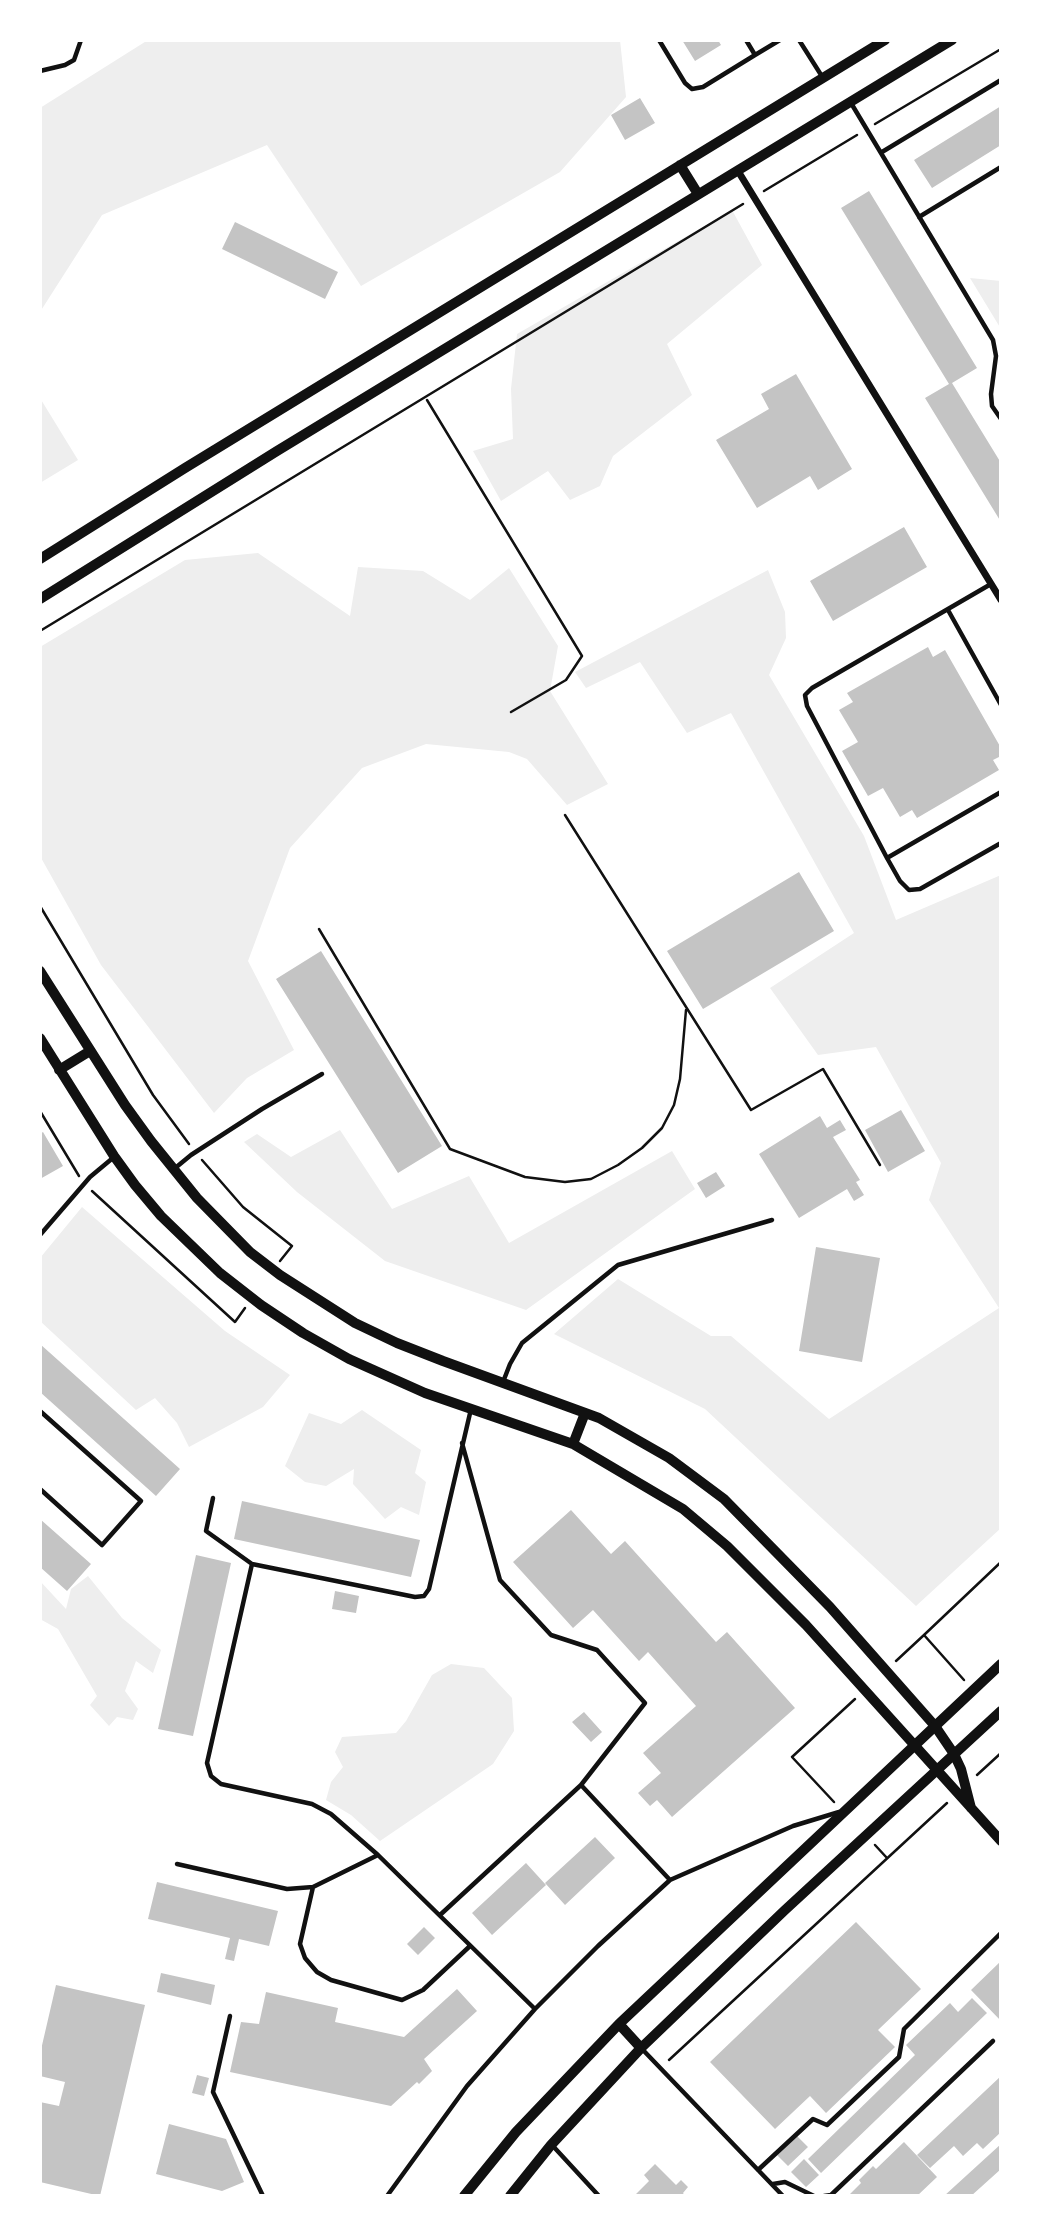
<!DOCTYPE html>
<style>
body{margin:0}
#map{position:relative;width:1041px;height:2236px;overflow:hidden;background:#fff;font-family:"Exo 2",sans-serif}
canvas{display:block}
.frame{position:absolute;inset:0;border:42px solid #fff;pointer-events:none}
</style>
<div id="map">
<canvas width="1041" height="2236"></canvas>
<div class="frame"></div>
</div>
<script>
const c = document.querySelector('canvas').getContext('2d');
c.lineJoin = 'round';
function paint(path, color) {
  c.fillStyle = color;
  c.fill(path, 'evenodd');
}
function shape(rows) {
  const path = new Path2D();
  for (const r of rows) {
    path.moveTo(r[0], r[1]);
    for (let i = 2; i < r.length; i += 2) path.lineTo(r[i], r[i + 1]);
  }
  return path;
}
function trace(path, color, width, dash) {
  c.strokeStyle = color;
  c.lineWidth = width;
  c.lineCap = dash ? 'butt' : 'round';
  c.setLineDash(dash || []);
  c.stroke(path);
}
paint(shape([
 [148,40,620,40,626,97,560,172,361,286,267,145,102,215,40,312,40,108],
 [732,210,762,265,667,344,692,395,613,456,600,486,570,500,548,471,501,501,473,451,513,439,511,389,517,334],
 [970,278,1001,281,1001,329],
 [40,398,78,460,40,483],
 [258,553,350,616,358,567,423,571,470,600,509,568,558,646,550,691,608,784,567,805,527,759,509,752,426,744,362,768,290,848,248,961,294,1050,247,1078,214,1113,101,965,40,856,40,647,185,560],
 [768,570,785,612,786,638,769,675,864,836,896,920,1001,875,1001,1528,916,1606,705,1409,554,1334,618,1279,711,1336,731,1336,829,1419,999,1308,929,1200,941,1163,876,1047,818,1055,770,988,854,933,731,713,687,733,640,662,586,688,575,672],
 [340,1130,392,1209,469,1176,509,1243,672,1151,695,1189,526,1310,385,1261,297,1192,244,1142,257,1134,291,1157],
 [82,1207,225,1331,290,1375,263,1407,189,1447,177,1423,155,1398,136,1410,40,1321,40,1258],
 [362,1410,421,1450,415,1473,426,1482,419,1515,401,1507,385,1519,353,1484,354,1469,326,1486,305,1482,285,1466,309,1413,341,1424],
 [88,1576,122,1618,161,1650,153,1673,136,1661,125,1691,138,1709,133,1720,117,1717,109,1726,90,1705,97,1696,58,1629,40,1619,40,1581,66,1609,71,1589],
 [451,1664,484,1668,512,1698,514,1731,493,1764,380,1841,351,1815,326,1800,331,1782,343,1767,335,1752,342,1737,396,1733,406,1721,432,1675]
]), '#eee');
paint(shape([
 [682,40,718,40,721,45,695,61],
 [640,98,655,123,625,140,611,115],
 [1001,106,1001,145,932,188,914,160],
 [869,191,977,368,952,383,1001,463,1001,522,925,398,949,384,841,208],
 [235,222,338,272,325,299,222,249],
 [796,374,852,469,818,490,810,476,757,508,716,440,769,409,761,394],
 [904,527,927,567,833,621,810,581],
 [928,647,933,657,945,650,1001,748,1001,756,993,760,999,770,917,818,912,810,900,817,883,788,868,796,842,751,858,742,839,710,853,702,847,693],
 [799,872,834,931,703,1009,667,951],
 [321,951,442,1146,398,1173,276,979],
 [901,1110,925,1151,888,1172,865,1130],
 [820,1116,827,1128,840,1120,846,1130,833,1137,860,1180,856,1182,864,1195,854,1201,847,1189,799,1218,759,1154],
 [43,1132,63,1166,40,1179,40,1134],
 [716,1172,725,1186,706,1198,697,1183],
 [816,1247,880,1258,862,1362,799,1351],
 [40,1344,180,1469,156,1496,40,1392],
 [242,1501,420,1540,411,1577,234,1539],
 [571,1510,611,1554,625,1541,716,1642,727,1632,795,1708,672,1817,657,1800,650,1806,638,1793,661,1773,643,1753,696,1706,648,1652,639,1661,593,1610,573,1628,513,1562],
 [40,1519,91,1564,67,1591,40,1567],
 [196,1555,231,1563,193,1736,158,1729],
 [335,1591,359,1596,356,1613,332,1609],
 [584,1712,602,1732,591,1742,572,1722],
 [595,1837,615,1858,565,1905,545,1883],
 [526,1863,546,1885,492,1935,472,1913],
 [157,1882,278,1911,269,1946,239,1939,234,1961,225,1959,230,1938,148,1919],
 [856,1922,921,1989,878,2030,895,2047,826,2113,810,2096,775,2129,710,2062],
 [424,1927,435,1938,418,1955,407,1944],
 [1001,1961,1001,2021,971,1990],
 [161,1973,215,1985,211,2005,157,1992],
 [56,1985,145,2005,100,2196,40,2182,40,2102,59,2106,65,2082,40,2076,40,2054],
 [457,1989,477,2011,424,2059,432,2071,419,2084,417,2082,391,2106,230,2072,241,2022,259,2024,266,1992,338,2008,335,2022,404,2037],
 [972,1998,987,2013,821,2173,808,2159,915,2055,906,2045,950,2003,958,2012],
 [197,2075,209,2078,204,2096,192,2093],
 [1001,2076,1001,2132,983,2149,977,2143,963,2156,954,2146,930,2168,917,2155],
 [169,2124,226,2139,244,2182,222,2191,156,2174],
 [797,2136,808,2147,788,2166,777,2155],
 [904,2142,937,2177,917,2196,848,2196,861,2183,859,2180,873,2166,876,2169],
 [1001,2144,1001,2169,971,2196,944,2196],
 [804,2159,819,2175,806,2187,791,2172],
 [655,2164,676,2185,681,2180,688,2187,683,2193,685,2196,634,2196,649,2181,644,2175]
]), '#c4c4c4');
trace(shape([
 [875,124,1001,49],
 [764,191,857,135],
 [427,400,582,656,566,680,511,712],
 [40,631,743,204],
 [565,815,751,1110,823,1069,880,1165],
 [40,906,153,1095,189,1144],
 [319,929,450,1149,525,1177,565,1182,591,1179,618,1165,642,1148,662,1128,674,1105,680,1079,686,1010],
 [40,1111,79,1176],
 [202,1160,243,1207,292,1246,280,1261],
 [92,1191,235,1322,245,1308],
 [924,1635,1001,1562],
 [896,1661,924,1635,964,1680],
 [977,1775,1001,1753],
 [834,1802,792,1757,855,1699],
 [875,1845,887,1858],
 [669,2060,947,1803]
]), '#111', 2.5);
trace(shape([
 [659,40,685,83,692,89,703,87,755,55],
 [746,40,755,55,780,40],
 [799,40,823,78],
 [40,71,65,65,74,60,81,40],
 [851,103,993,340,996,356,991,394,992,406,1001,419],
 [882,152,1001,80],
 [919,217,1001,167],
 [991,584,812,688,805,695,807,706,887,858,900,881,909,890,920,889,1001,843],
 [948,610,1001,705],
 [887,858,1001,792],
 [174,1169,191,1155,262,1109,322,1074],
 [40,1235,90,1177,114,1157],
 [503,1382,510,1364,522,1343,618,1265,772,1220],
 [471,1409,429,1589,424,1596,415,1597,252,1564,207,1763,211,1776,221,1784,312,1804,331,1814,378,1855,535,2009],
 [40,1411,141,1501,102,1545,40,1489],
 [462,1443,500,1580,551,1635,597,1650,645,1703,581,1785,670,1880],
 [213,1498,206,1531,252,1564],
 [378,1855,313,1887,300,1944,305,1958,317,1972,331,1980,402,2000,423,1990,470,1946],
 [177,1864,287,1889,313,1887],
 [440,1915,581,1785],
 [230,2016,213,2092,263,2196],
 [643,2050,783,2196],
 [552,2145,599,2196],
 [758,2170,813,2119,827,2125,899,2057,904,2029,1001,1933],
 [773,2184,785,2182,814,2196],
 [387,2196,467,2086,535,2009,598,1946,670,1880,793,1826,839,1812],
 [824,2196,831,2195,993,2041]
]), '#111', 4.5);
trace(shape([
 [738,171,1001,600]
]), '#111', 7);
trace(shape([
 [680,165,698,194],
 [40,559,185,468,885,40],
 [40,599,277,451,952,40],
 [40,971,125,1105,151,1141,197,1198,250,1252,280,1275,355,1323,397,1343,443,1361,599,1418,669,1458,724,1499,830,1607,935,1726,954,1754,961,1769,971,1808],
 [40,1038,114,1156,135,1185,161,1216,220,1273,261,1305,303,1333,349,1359,425,1393,573,1444,683,1509,727,1546,806,1625,1001,1841],
 [59,1070,90,1051],
 [573,1444,585,1413]
]), '#111', 10);
trace(shape([
 [619,2024,641,2048],
 [464,2196,516,2132,619,2024,1001,1664],
 [510,2196,551,2145,641,2048,785,1910,1001,1711]
]), '#111', 10);
</script>
